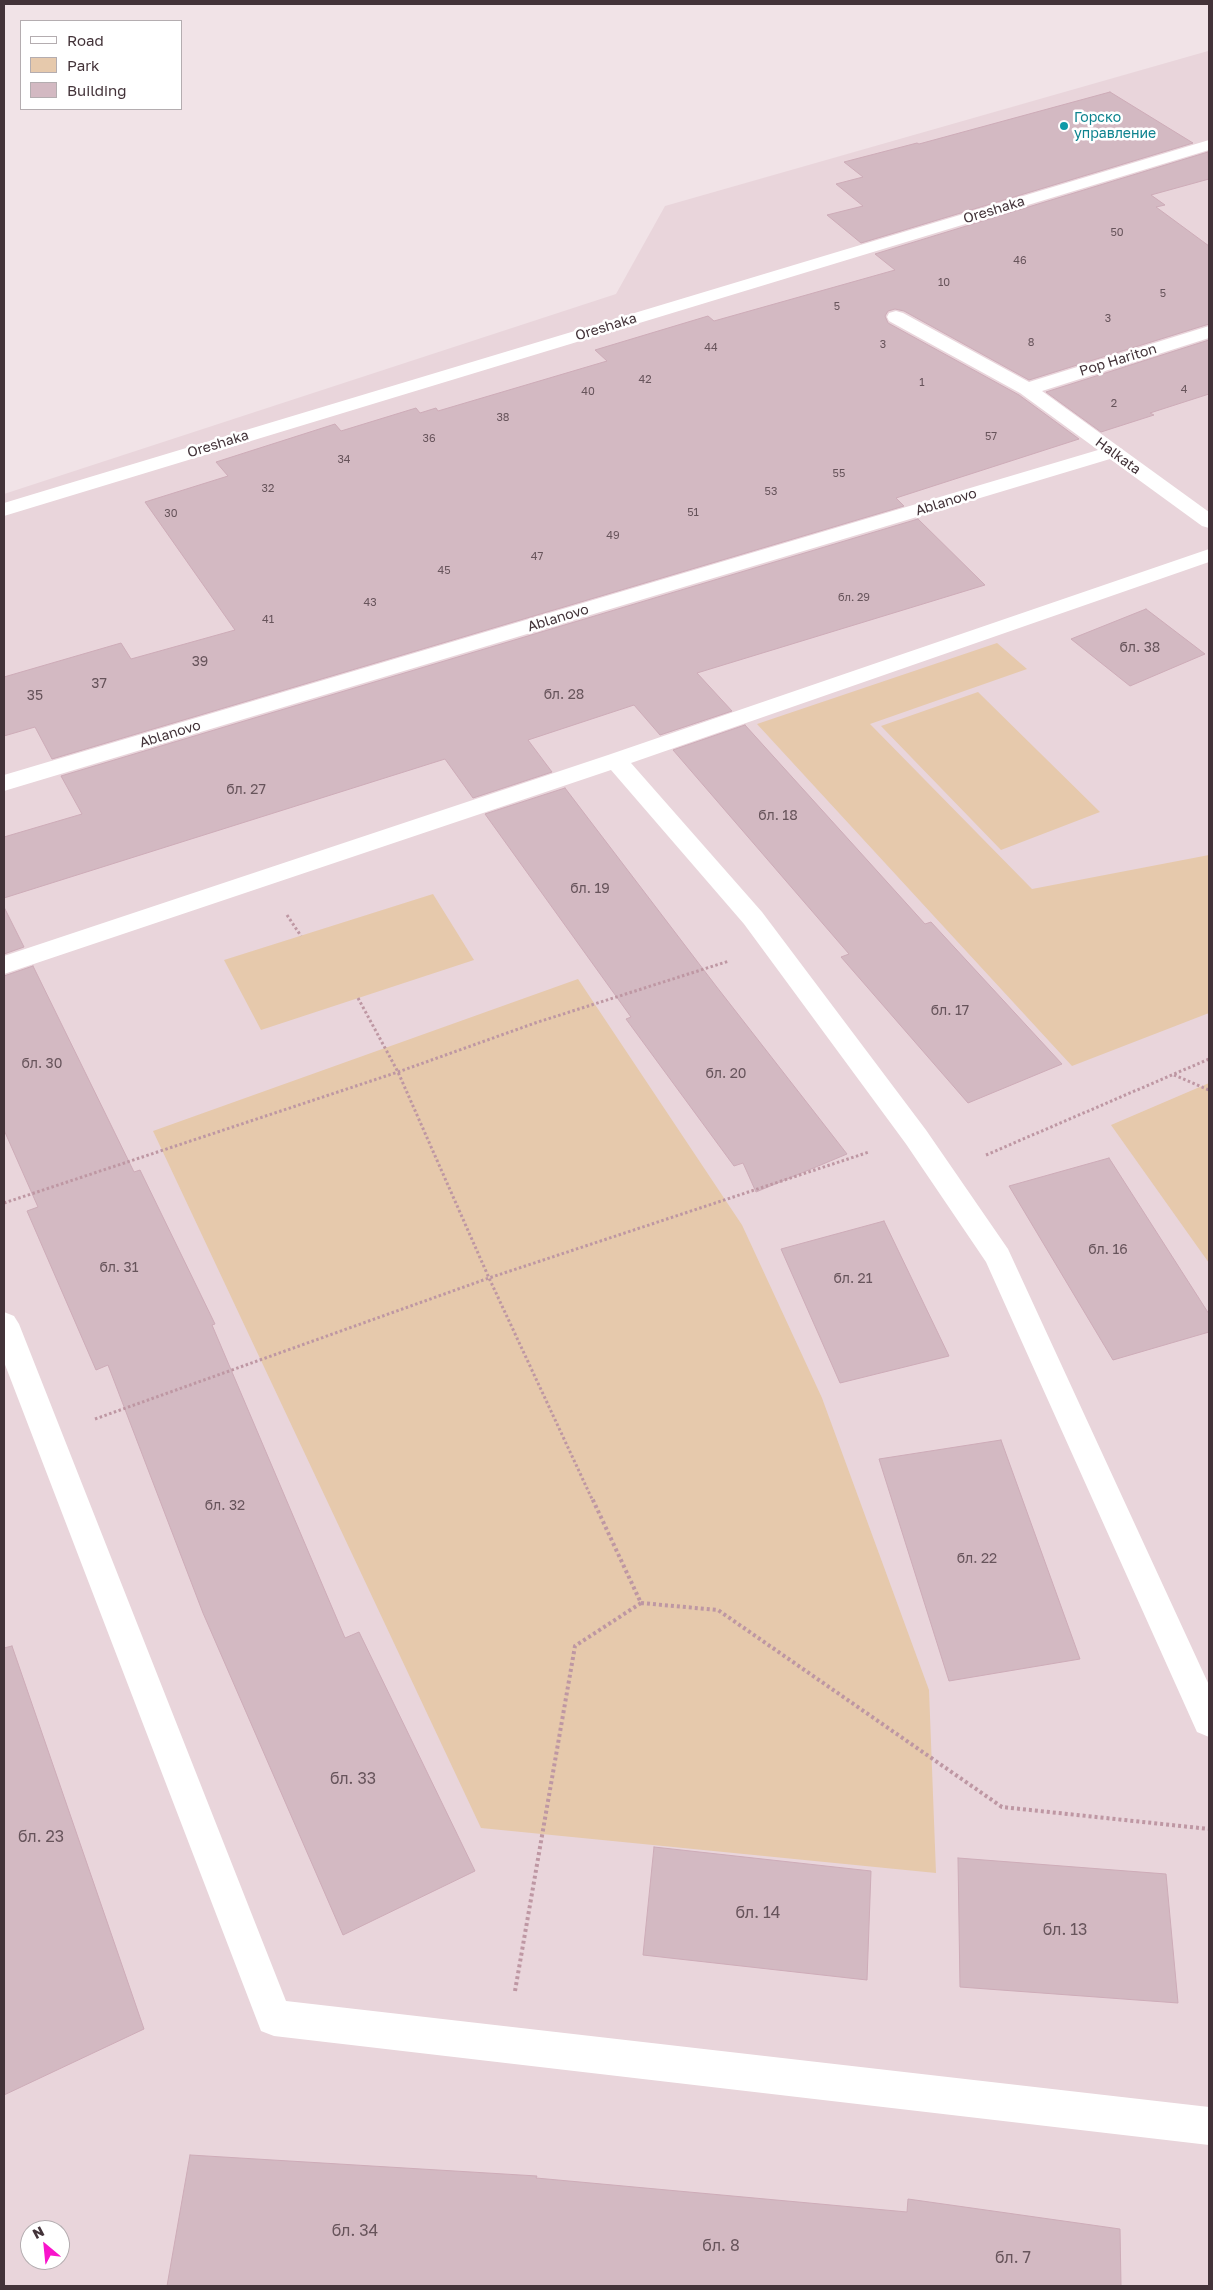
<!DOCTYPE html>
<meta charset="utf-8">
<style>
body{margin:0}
#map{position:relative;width:1213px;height:2290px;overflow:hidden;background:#f1e3e7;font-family:"Golos Text",sans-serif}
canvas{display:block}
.frame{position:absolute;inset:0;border:5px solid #433339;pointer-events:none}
.legend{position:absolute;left:20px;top:20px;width:162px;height:90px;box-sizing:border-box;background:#fff;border:1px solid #b4adb0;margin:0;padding:6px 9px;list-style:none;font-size:15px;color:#433339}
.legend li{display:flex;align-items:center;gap:10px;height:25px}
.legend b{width:25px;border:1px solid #b4adb0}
.north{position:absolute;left:20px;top:2220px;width:50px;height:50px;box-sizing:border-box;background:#fff;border:1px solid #b4adb0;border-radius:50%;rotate:332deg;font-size:14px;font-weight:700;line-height:20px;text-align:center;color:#433339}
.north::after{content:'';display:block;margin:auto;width:18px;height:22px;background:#f814cb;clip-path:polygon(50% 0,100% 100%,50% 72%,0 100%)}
</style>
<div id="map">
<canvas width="1213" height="2290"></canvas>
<div class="frame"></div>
<ul class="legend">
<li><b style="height:6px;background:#fff"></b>Road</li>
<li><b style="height:14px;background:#e6c9ac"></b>Park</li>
<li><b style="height:14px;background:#d3b9c2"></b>Building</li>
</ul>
<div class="north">N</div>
</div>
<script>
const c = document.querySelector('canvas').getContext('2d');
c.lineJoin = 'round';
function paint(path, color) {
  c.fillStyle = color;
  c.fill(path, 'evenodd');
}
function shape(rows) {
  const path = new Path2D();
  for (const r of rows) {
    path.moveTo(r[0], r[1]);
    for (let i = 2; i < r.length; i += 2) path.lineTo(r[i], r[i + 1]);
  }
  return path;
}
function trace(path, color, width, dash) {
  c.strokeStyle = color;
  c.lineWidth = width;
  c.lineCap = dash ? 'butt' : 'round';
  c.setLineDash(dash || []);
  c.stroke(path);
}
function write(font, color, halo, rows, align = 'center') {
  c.font = font + ' "Golos Text",sans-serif';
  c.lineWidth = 5;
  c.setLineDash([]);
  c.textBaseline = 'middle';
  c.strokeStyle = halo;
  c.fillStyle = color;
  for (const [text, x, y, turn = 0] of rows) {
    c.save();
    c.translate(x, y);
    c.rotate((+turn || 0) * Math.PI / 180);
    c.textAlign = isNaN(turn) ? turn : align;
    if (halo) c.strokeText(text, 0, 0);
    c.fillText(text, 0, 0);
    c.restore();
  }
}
paint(shape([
 [1208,51,1209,52,1209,2286,4,2286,4,494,616,294,665,206],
 [30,2230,60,2230,60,2260,30,2260]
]), '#e9d5db');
paint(shape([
 [997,643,1027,669,870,724,1032,889,1209,855,1209,1013,1072,1066,757,724],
 [978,692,1100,812,1001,850,881,726],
 [433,894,474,960,261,1030,224,960],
 [578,979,742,1225,822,1398,929,1690,936,1873,481,1828,153,1131],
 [1209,1083,1209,1263,1111,1125]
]), '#e6c9ac');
const building = shape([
 [1110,92,1193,143,861,243,827,215,863,206,836,184,863,177,844,162,917,143,919,144,1110,92],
 [1208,152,1209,179,1151,195,1165,205,1156,207,1209,246,1209,324,1029,380,904,311,895,309,888,311,885,316,888,323,1019,395,1079,439,896,498,904,506,52,759,35,727,4,736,4,677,121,643,131,659,235,630,145,502,228,476,216,462,335,424,341,431,416,408,420,413,436,408,438,411,607,361,595,350,708,316,714,321,895,270,875,254,1208,152],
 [1209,340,1209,394,1150,413,1154,415,1101,432,1046,392,1209,340],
 [918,519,985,585,697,673,732,711,660,735,634,705,528,740,552,772,473,798,445,759,4,898,4,837,82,814,61,776,918,519],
 [1146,609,1205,654,1130,686,1071,639,1146,609],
 [745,725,925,924,931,922,1062,1064,968,1103,841,957,849,954,673,750,745,725],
 [565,788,716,986,847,1154,756,1192,743,1163,734,1166,626,1019,631,1017,485,814,565,788],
 [4,907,24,947,4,954,4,907],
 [33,966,134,1172,140,1170,215,1324,212,1325,345,1638,359,1632,475,1871,343,1935,203,1613,108,1365,96,1370,27,1211,38,1207,4,1130,4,976,33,966],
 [1109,1158,1209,1314,1209,1332,1113,1360,1009,1186,1109,1158],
 [884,1221,949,1356,840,1383,781,1249,884,1221],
 [1001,1440,1080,1659,949,1681,879,1459,1001,1440],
 [12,1646,144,2029,4,2095,4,1648,12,1646],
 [654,1847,871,1871,867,1980,643,1955,654,1847],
 [958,1858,1166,1874,1178,2003,960,1987,958,1858],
 [190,2155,537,2176,536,2178,907,2212,908,2199,1120,2229,1121,2286,167,2286,190,2155]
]);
paint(building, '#d3b9c2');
trace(building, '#ceacb8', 1);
trace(shape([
 [287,915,301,936],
 [358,998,398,1072,489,1278,592,1499],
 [1174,1075,1209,1090],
 [986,1155,1209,1059],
 [4,1203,398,1072,535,1023,729,961],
 [95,1419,489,1278,869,1152]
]), '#be97a3', 3, [2.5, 2.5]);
trace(shape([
 [641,1603,718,1610,1002,1807,1209,1829],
 [515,1991,575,1646,641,1603,592,1498]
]), '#be97a3', 4, [3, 3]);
paint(shape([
 [1209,140,1209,150,4,516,4,503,70,483,1209,140],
 [896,311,903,313,1029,382,1209,326,1209,338,1042,391,1209,512,1209,528,1202,526,1110,459,4,791,4,775,1098,450,1020,393,889,321,887,317,889,313,896,311],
 [1209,549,1209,562,631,763,762,912,926,1130,1008,1249,1209,1685,1209,1737,1197,1732,986,1262,906,1144,744,924,611,770,4,974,4,956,608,755,1209,549],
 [4,1312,14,1316,19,1324,286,2001,1209,2107,1209,2145,274,2036,261,2031,4,1362,4,1312]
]), '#fff');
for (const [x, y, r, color] of [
 [1064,126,5,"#0f9aa8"]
]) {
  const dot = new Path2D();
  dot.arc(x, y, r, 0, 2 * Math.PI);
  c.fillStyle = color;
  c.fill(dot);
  trace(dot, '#fff', 2);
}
write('11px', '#67545b', null, [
 ["50",1117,233],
 ["46",1020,261],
 ["10",944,283],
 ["5",1163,294],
 ["5",837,307],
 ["3",1108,319],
 ["8",1031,343],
 ["3",883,345],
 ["44",711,348],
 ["42",645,380],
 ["1",922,383],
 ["4",1184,390],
 ["40",588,392],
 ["2",1114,404],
 ["38",503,418],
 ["57",991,437],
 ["36",429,439],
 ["34",344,460],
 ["55",839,474],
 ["32",268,489],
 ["53",771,492],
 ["51",693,513],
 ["30",171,514],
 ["49",613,536],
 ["47",537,557],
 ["45",444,571],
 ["бл. 29",854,598],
 ["43",370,603],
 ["41",268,620]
]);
write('14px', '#0d838f', '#fff', [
 ["Горско",1074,118],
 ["управление",1074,134]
], 'left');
write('14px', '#433339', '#fff', [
 ["Oreshaka",994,210,-17],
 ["Oreshaka",606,327,-17],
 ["Pop Hariton",1118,360,-17],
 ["Oreshaka",218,444,-17],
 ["Halkata",1118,456,36],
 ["Ablanovo",946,502,-17],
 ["Ablanovo",558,618,-17],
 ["Ablanovo",170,734,-17]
]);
write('14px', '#67545b', null, [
 ["бл. 38",1140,648],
 ["39",200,662],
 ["37",99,684],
 ["бл. 28",564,695],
 ["35",35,696],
 ["бл. 27",246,790],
 ["бл. 18",778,816],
 ["бл. 19",590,889],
 ["бл. 17",950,1011],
 ["бл. 30",42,1064],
 ["бл. 20",726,1074],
 ["бл. 16",1108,1250],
 ["бл. 31",119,1268],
 ["бл. 21",853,1279],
 ["бл. 32",225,1506],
 ["бл. 22",977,1559]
]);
write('16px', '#67545b', null, [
 ["бл. 33",353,1779],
 ["бл. 23",41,1837],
 ["бл. 14",758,1913],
 ["бл. 13",1065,1930],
 ["бл. 34",355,2231],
 ["бл. 8",721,2246],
 ["бл. 7",1013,2258]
]);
</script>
